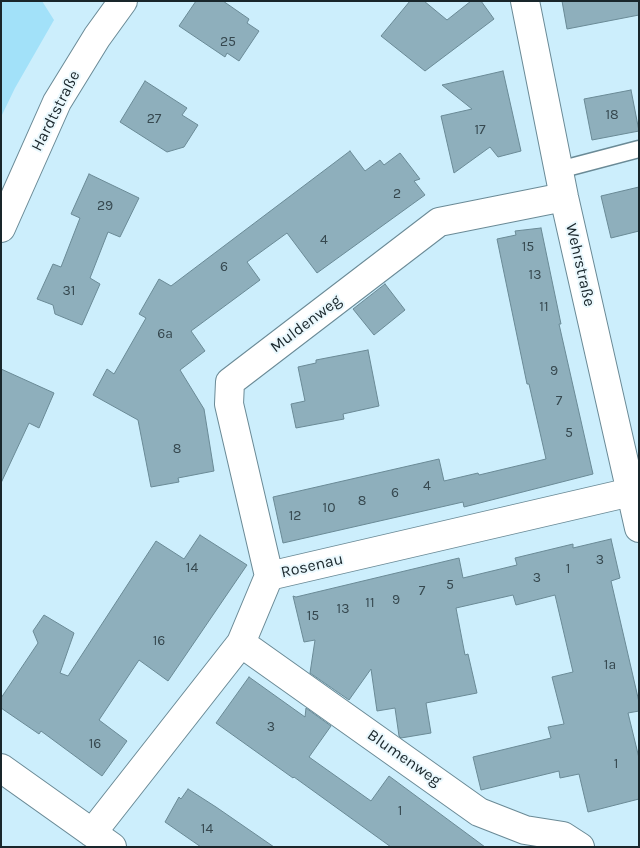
<!DOCTYPE html>
<meta charset="utf-8">
<style>
body{margin:0}
#map{position:relative;width:640px;height:848px;overflow:hidden;background:#cceefc;font-family:Karla,sans-serif}
canvas{display:block}
.frame{position:absolute;inset:0;border:2px solid #19262b;pointer-events:none}
</style>
<div id="map">
<canvas width="640" height="848"></canvas>
<div class="frame"></div>
</div>
<script>
const c = document.querySelector('canvas').getContext('2d');
c.lineJoin = 'round';
function paint(path, color) {
  c.fillStyle = color;
  c.fill(path, 'evenodd');
}
function shape(rows) {
  const path = new Path2D();
  for (const r of rows) {
    path.moveTo(r[0], r[1]);
    for (let i = 2; i < r.length; i += 2) path.lineTo(r[i], r[i + 1]);
  }
  return path;
}
function trace(path, color, width, dash) {
  c.strokeStyle = color;
  c.lineWidth = width;
  c.lineCap = dash ? 'butt' : 'round';
  c.setLineDash(dash || []);
  c.stroke(path);
}
function write(font, color, halo, rows, align = 'center') {
  c.font = font + ' Karla,sans-serif';
  c.lineWidth = 4;
  c.setLineDash([]);
  c.textBaseline = 'middle';
  c.strokeStyle = halo;
  c.fillStyle = color;
  for (const [text, x, y, turn = 0] of rows) {
    c.save();
    c.translate(x, y);
    c.rotate((+turn || 0) * Math.PI / 180);
    c.textAlign = isNaN(turn) ? turn : align;
    if (halo) c.strokeText(text, 0, 0);
    c.fillText(text, 0, 0);
    c.restore();
  }
}
paint(shape([
 [1,1,42,1,54,20,15,88,1,117]
]), '#a2e1f9');
const building = shape([
 [196,1,223,1,249,19,247,23,259,31,239,61,227,53,225,57,179,26,196,1],
 [410,1,424,1,447,20,471,1,481,1,494,19,425,71,381,36,410,1],
 [562,1,639,1,639,15,567,29,562,1],
 [503,71,521,151,498,157,490,147,454,173,441,116,472,109,442,85,503,71],
 [145,81,187,108,182,115,198,125,184,147,167,152,120,122,145,81],
 [631,90,639,131,592,140,584,99,631,90],
 [350,151,365,171,380,160,384,165,400,153,420,179,414,181,425,195,317,273,287,233,247,262,260,280,191,331,205,351,180,370,204,409,214,471,178,478,179,482,151,487,138,420,93,395,107,369,114,374,146,318,139,314,159,279,171,286,350,151],
 [89,174,139,198,120,237,108,232,90,278,100,284,82,325,55,314,53,305,37,299,53,264,61,267,80,218,71,214,89,174],
 [639,187,639,231,611,238,601,196,639,187],
 [541,228,561,324,559,324,593,474,464,507,463,502,283,543,273,497,439,459,444,481,478,473,479,475,546,459,529,384,527,384,497,239,516,235,515,231,541,228],
 [385,284,405,310,374,335,353,309,385,284],
 [368,350,379,406,343,414,344,419,296,428,291,404,305,401,298,367,316,363,316,360,368,350],
 [1,369,54,393,39,428,29,423,1,483,1,369],
 [200,535,247,565,168,681,139,660,99,720,127,741,102,776,41,731,39,734,1,708,1,698,38,643,33,631,44,615,74,633,60,673,68,676,156,541,184,559,200,535],
 [611,539,620,578,611,581,639,702,639,711,628,713,639,758,639,799,588,812,579,774,560,778,559,771,481,790,473,757,551,738,548,727,564,724,552,677,573,672,555,595,516,605,513,595,456,608,465,655,468,654,477,693,426,703,431,733,401,738,399,736,395,708,377,711,371,669,349,700,310,673,315,640,304,642,293,596,296,597,459,558,463,578,517,565,515,558,573,544,573,548,611,539],
 [249,677,305,717,306,708,331,726,309,757,371,801,389,776,485,847,391,847,294,777,293,778,216,723,249,677],
 [188,789,216,807,274,847,201,847,165,822,179,797,181,799,188,789]
]);
paint(building, '#8eafbc');
trace(building, '#6a8a96', 1);
const lane = shape([
 [559,170,639,149]
]);
const street = shape([
 [525,1,564,197,639,528],
 [269,576,229,404,230,382,439,222,564,197],
 [241,643,479,812,525,830,563,836,580,847],
 [1,768,112,847],
 [92,833,241,643,269,576,631,492]
]);
const secondary = shape([
 [1,228,57,102,97,37,123,1]
]);
trace(lane, '#6a8a96', 19);
trace(street, '#6a8a96', 30);
trace(secondary, '#6a8a96', 30);
trace(lane, '#fff', 16);
trace(street, '#fff', 28);
trace(secondary, '#fff', 28);
write('14px', '#36484f', null, [
 ["25",228,42],
 ["18",612,115],
 ["27",154,119],
 ["17",480,130],
 ["2",397,194],
 ["29",105,206],
 ["4",324,240],
 ["15",528,247],
 ["6",224,267],
 ["13",535,275],
 ["31",69,291],
 ["11",544,307],
 ["6a",165,334],
 ["9",554,371],
 ["7",559,401],
 ["5",569,433],
 ["8",177,449],
 ["4",427,486],
 ["6",395,493],
 ["8",362,501],
 ["10",329,508],
 ["12",295,516],
 ["3",600,560],
 ["14",192,568],
 ["1",568,569],
 ["3",537,578],
 ["5",450,585],
 ["7",422,591],
 ["9",396,600],
 ["11",370,603],
 ["13",343,609],
 ["15",313,616],
 ["16",159,641],
 ["1a",610,665],
 ["3",271,727],
 ["16",95,744],
 ["1",616,764],
 ["1",400,811],
 ["14",207,829]
]);
write('16px', '#19262b', '#eaf8fd', [
 ["Hardtstraße",56,111,-63],
 ["Wehrstraße",580,265,77],
 ["Muldenweg",306,324,-37],
 ["Rosenau",312,566,-13],
 ["Blumenweg",404,758,35]
]);
</script>
